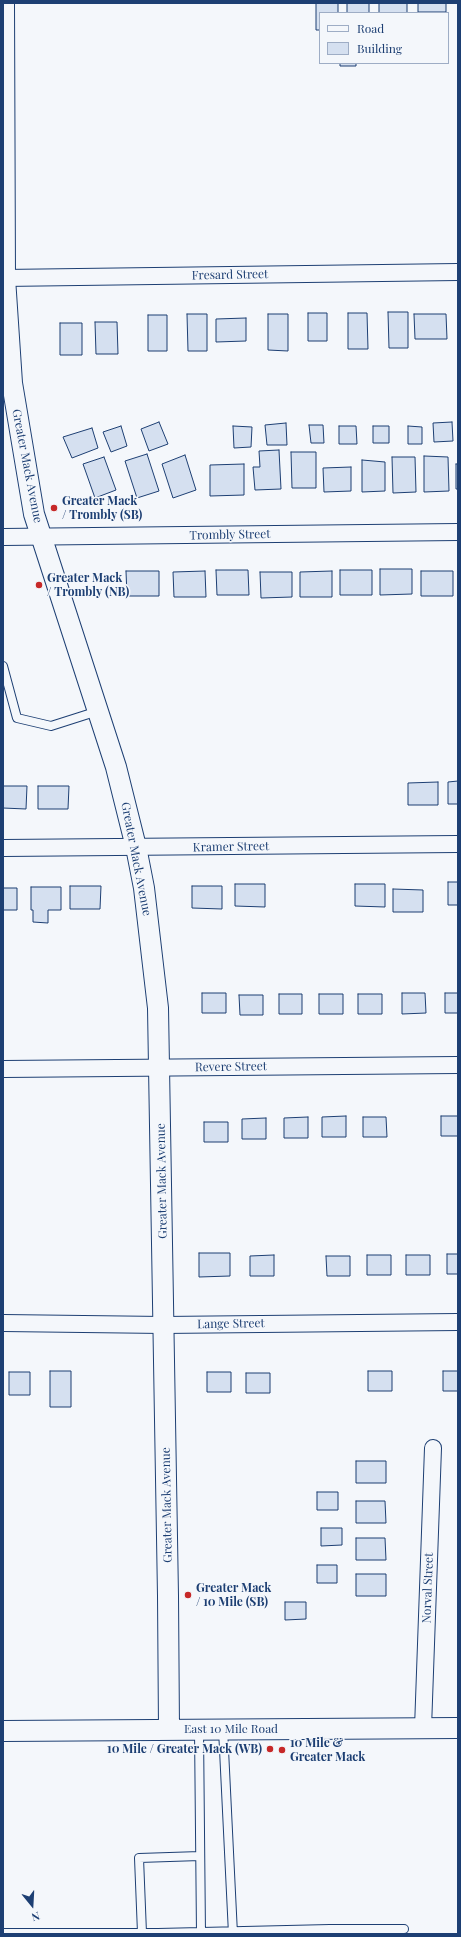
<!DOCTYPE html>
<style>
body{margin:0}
#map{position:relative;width:461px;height:1937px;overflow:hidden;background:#f4f7fb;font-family:"Playfair Display",serif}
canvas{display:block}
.frame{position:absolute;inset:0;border:4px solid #1d3f73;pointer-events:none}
.legend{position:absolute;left:319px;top:12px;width:130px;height:52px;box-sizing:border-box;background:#f4f7fb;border:1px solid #9eadc5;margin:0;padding:5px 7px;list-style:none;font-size:12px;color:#1d3f73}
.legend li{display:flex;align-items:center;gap:8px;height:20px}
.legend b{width:20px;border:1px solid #9eadc5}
.north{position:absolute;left:12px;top:1885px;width:40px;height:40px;-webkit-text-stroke:3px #f4f7fb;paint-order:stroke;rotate:162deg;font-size:11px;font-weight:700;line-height:16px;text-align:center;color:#1d3f73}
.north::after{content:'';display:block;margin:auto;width:14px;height:18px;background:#1d3f73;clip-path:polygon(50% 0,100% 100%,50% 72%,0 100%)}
</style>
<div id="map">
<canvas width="461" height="1937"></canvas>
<div class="frame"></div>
<ul class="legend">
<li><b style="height:5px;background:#f4f7fb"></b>Road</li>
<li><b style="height:11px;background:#d5e0f0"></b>Building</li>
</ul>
<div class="north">N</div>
</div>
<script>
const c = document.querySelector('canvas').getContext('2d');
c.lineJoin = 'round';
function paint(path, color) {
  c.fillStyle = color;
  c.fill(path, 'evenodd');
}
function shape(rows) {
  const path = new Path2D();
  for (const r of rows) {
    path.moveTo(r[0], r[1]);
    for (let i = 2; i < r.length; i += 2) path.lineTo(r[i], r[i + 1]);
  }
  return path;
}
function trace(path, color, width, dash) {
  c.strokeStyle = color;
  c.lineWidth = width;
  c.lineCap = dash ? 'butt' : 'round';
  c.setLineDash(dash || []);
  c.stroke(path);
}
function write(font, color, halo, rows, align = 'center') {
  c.font = font + ' "Playfair Display",serif';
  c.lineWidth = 3;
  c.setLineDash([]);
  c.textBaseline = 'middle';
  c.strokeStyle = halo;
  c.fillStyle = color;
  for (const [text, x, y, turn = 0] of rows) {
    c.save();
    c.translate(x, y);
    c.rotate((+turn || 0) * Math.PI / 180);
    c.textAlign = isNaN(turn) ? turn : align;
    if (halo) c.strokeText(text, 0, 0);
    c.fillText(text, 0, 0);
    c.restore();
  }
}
const building = shape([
 [316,3,338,3,338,13,320,13,320,30,316,30,316,3],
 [347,3,369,3,369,13,347,13,347,3],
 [379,3,407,3,407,13,379,13,379,3],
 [418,3,446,3,446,12,418,12,418,3],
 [340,63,356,63,356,66,340,66,340,63],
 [388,312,408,312,408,348,389,348,388,312],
 [308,313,327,313,327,341,308,341,308,313],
 [348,313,367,313,368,349,348,349,348,313],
 [187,314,207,314,207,351,188,351,187,314],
 [268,314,288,314,288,351,268,350,268,314],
 [414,314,446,314,447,339,415,339,414,314],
 [148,315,167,315,167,351,148,351,148,315],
 [246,318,246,341,216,342,216,319,246,318],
 [95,322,117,322,118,354,96,354,95,322],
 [60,323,82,323,82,355,60,355,60,323],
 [159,422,168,444,149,451,141,429,159,422],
 [452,422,453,441,434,442,433,423,452,422],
 [286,423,287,445,267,445,265,425,286,423],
 [309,425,323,425,324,443,311,443,309,425],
 [121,426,127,446,111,452,103,432,121,426],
 [233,426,252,427,251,447,234,448,233,426],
 [339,426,356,426,357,444,339,444,339,426],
 [373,426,389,426,389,443,373,443,373,426],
 [408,426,422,427,422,444,408,444,408,426],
 [92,428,98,448,72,458,63,437,92,428],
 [279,450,281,489,255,490,253,467,260,467,259,451,279,450],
 [291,452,316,452,316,488,292,488,291,452],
 [147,454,159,491,137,498,125,461,147,454],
 [185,455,196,490,173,498,162,464,185,455],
 [424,456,448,457,449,491,424,492,424,456],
 [104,457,116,490,95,498,83,464,104,457],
 [392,457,415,457,416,492,393,493,392,457],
 [362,460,385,462,385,491,362,492,362,460],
 [244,464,244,495,210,496,210,465,244,464],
 [456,464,458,464,458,489,456,489,456,464],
 [351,467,351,491,324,492,323,468,351,467],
 [380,569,412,569,412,594,380,595,380,569],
 [216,570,248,570,249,595,217,595,216,570],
 [340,570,372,570,372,595,340,595,340,570],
 [126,571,159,571,159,596,127,596,126,571],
 [205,571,206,597,174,597,173,572,205,571],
 [332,571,332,597,300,597,300,572,332,571],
 [421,571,453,571,453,596,421,596,421,571],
 [260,572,292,572,292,597,261,598,260,572],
 [458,781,458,804,448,804,448,782,458,781],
 [438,782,438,805,408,805,408,783,438,782],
 [3,786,27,786,26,809,3,808,3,786],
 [38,786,69,786,68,809,38,809,38,786],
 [448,882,458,882,458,905,448,905,448,882],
 [235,884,265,884,265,907,235,906,235,884],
 [355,884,385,884,385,907,355,906,355,884],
 [70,886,101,886,100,909,70,909,70,886],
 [192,886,222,886,222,909,192,908,192,886],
 [31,887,61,887,61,910,48,910,48,923,33,922,33,910,31,910,31,887],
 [3,888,17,888,17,910,3,910,3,888],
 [393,889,423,890,423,912,393,912,393,889],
 [202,993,226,993,226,1013,202,1013,202,993],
 [402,993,425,993,426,1013,402,1014,402,993],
 [445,993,458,993,458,1013,445,1013,445,993],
 [279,994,302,994,302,1014,279,1014,279,994],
 [319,994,343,994,343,1014,319,1014,319,994],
 [358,994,382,994,382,1014,358,1014,358,994],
 [239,995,263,995,263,1015,240,1015,239,995],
 [346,1116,346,1137,322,1137,322,1117,346,1116],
 [441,1116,458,1116,458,1136,441,1136,441,1116],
 [308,1117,308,1138,284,1138,284,1118,308,1117],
 [363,1117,386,1117,387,1137,363,1137,363,1117],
 [266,1118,266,1139,242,1139,242,1119,266,1118],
 [204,1122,228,1122,228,1142,204,1142,204,1122],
 [199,1253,230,1253,230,1276,199,1277,199,1253],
 [447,1254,458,1254,458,1274,447,1274,447,1254],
 [274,1255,274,1276,250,1276,250,1256,274,1255],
 [367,1255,391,1255,391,1275,367,1275,367,1255],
 [406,1255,430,1255,430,1275,406,1275,406,1255],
 [326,1256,350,1256,350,1276,327,1276,326,1256],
 [50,1371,71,1371,71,1407,50,1407,50,1371],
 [368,1371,392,1371,392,1391,368,1391,368,1371],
 [443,1371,458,1371,458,1391,443,1391,443,1371],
 [9,1372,30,1372,30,1395,9,1395,9,1372],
 [207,1372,231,1372,231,1392,207,1392,207,1372],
 [246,1373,270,1373,270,1393,246,1393,246,1373],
 [356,1461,386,1461,386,1483,356,1483,356,1461],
 [317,1492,338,1492,338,1510,317,1510,317,1492],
 [356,1501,385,1501,386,1523,356,1523,356,1501],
 [321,1528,342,1528,342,1545,321,1546,321,1528],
 [356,1538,385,1538,386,1560,356,1560,356,1538],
 [317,1565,337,1565,337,1583,317,1583,317,1565],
 [356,1574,386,1574,386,1596,356,1596,356,1574],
 [285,1602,306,1602,306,1619,285,1620,285,1602]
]);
paint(building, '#d5e0f0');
trace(building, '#1d3f73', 1);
const service = shape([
 [3,666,17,718,51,726,98,711],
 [223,1729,233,1934],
 [199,1730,201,1934],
 [3,1933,158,1933,330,1929,404,1929],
 [142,1933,139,1858,200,1856]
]);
const minor = shape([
 [3,278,458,272],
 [3,537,458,532],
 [3,848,458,844],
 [3,1069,458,1065],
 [3,1323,163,1325,458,1322],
 [423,1728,433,1448]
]);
const tertiary = shape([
 [4,3,5,278,12,383,34,514,116,767,136,847,144,888,158,1008,168,1596,169,1730],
 [3,1731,458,1728]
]);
trace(service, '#1d3f73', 10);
trace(minor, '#1d3f73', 18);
trace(tertiary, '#1d3f73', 22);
trace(service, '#f4f7fb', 8);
trace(minor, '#f4f7fb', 16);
trace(tertiary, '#f4f7fb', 20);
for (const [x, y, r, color] of [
 [54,508,4,"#c62828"],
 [39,585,4,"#c62828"],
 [188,1595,4,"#c62828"],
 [270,1749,4,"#c62828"],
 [282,1750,4,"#c62828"]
]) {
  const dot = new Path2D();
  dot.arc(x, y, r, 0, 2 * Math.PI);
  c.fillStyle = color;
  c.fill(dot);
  trace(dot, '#f4f7fb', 1.5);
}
write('12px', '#1d3f73', '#f4f7fb', [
 ["Fresard Street",230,275,-1],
 ["Greater Mack Avenue",27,466,79],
 ["Trombly Street",230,535,-1],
 ["Kramer Street",231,847,-1],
 ["Greater Mack Avenue",136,859,79],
 ["Revere Street",231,1067,-1],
 ["Greater Mack Avenue",162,1181,-91],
 ["Lange Street",231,1324,-1],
 ["Greater Mack Avenue",167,1505,-91],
 ["Norval Street",428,1588,-88],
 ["East 10 Mile Road",231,1729]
]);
write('bold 12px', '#1d3f73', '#f4f7fb', [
 ["Greater Mack",62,501],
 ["/ Trombly (SB)",62,515],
 ["Greater Mack",47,578],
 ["/ Trombly (NB)",47,592],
 ["Greater Mack",196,1588],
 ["/ 10 Mile (SB)",196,1602],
 ["10 Mile &",290,1743],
 ["Greater Mack",290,1757],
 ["10 Mile / Greater Mack (WB)",262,1749,"right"]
], 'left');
</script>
